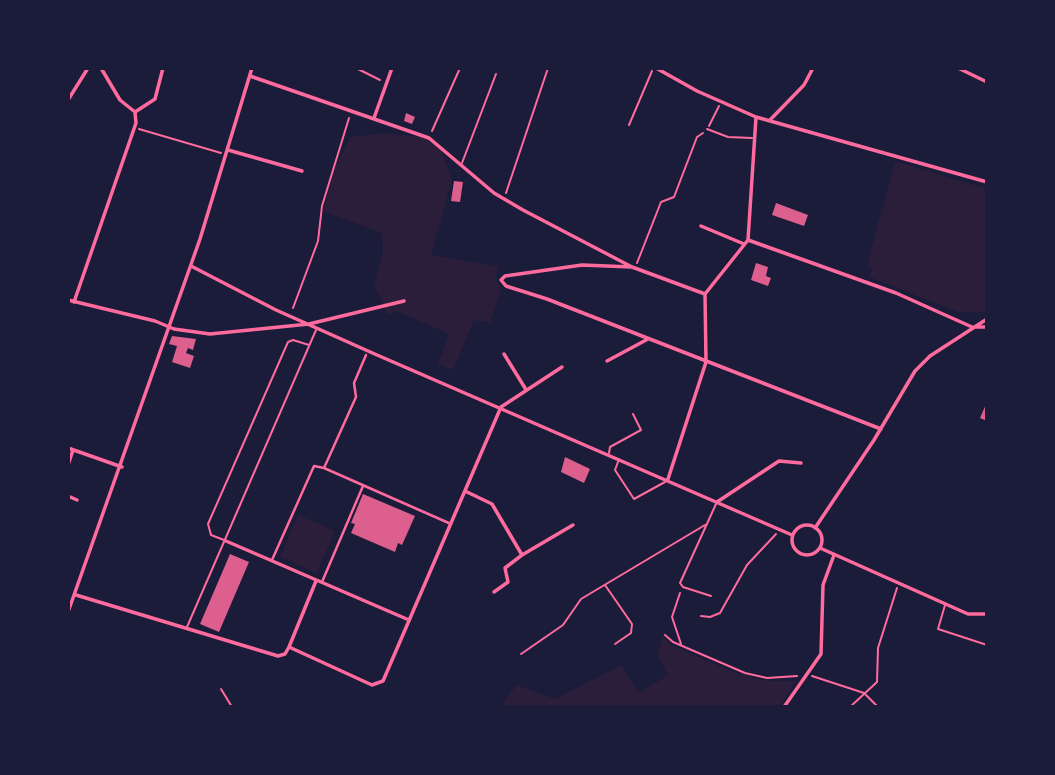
<!DOCTYPE html>
<style>
body{margin:0}
#map{position:relative;width:1055px;height:775px;overflow:hidden;background:#1b1b3a;font-family:"IBM Plex Sans",sans-serif}
canvas{display:block}
.frame{position:absolute;inset:0;border:70px solid #1b1b3a;pointer-events:none}
</style>
<div id="map">
<canvas width="1055" height="775"></canvas>
<div class="frame"></div>
</div>
<script>
const c = document.querySelector('canvas').getContext('2d');
c.lineJoin = 'round';
function paint(path, color) {
  c.fillStyle = color;
  c.fill(path, 'evenodd');
}
function shape(rows) {
  const path = new Path2D();
  for (const r of rows) {
    if (r.length === 3) {
      path.moveTo(r[0] + r[2], r[1]);
      path.arc(r[0], r[1], r[2], 0, 2 * Math.PI);
      continue;
    }
    path.moveTo(r[0], r[1]);
    for (let i = 2; i < r.length; i += 2) path.lineTo(r[i], r[i + 1]);
  }
  return path;
}
function trace(path, color, width, dash) {
  c.strokeStyle = color;
  c.lineWidth = width;
  c.lineCap = dash ? 'butt' : 'round';
  c.setLineDash(dash || []);
  c.stroke(path);
}
paint(shape([
 [384,133,429,138,440,146,452,180,431,255,499,267,495,278,501,289,490,323,474,320,453,370,438,364,449,334,396,311,388,315,374,284,383,253,382,233,323,211,336,166,350,137],
 [895,161,987,189,987,312,958,312,869,277,872,268,868,266,868,261],
 [298,515,335,531,317,573,280,557],
 [663,636,672,645,731,671,766,681,796,681,780,707,500,707,517,685,555,699,621,665,639,693,668,675,657,655]
]), '#2a1e3b');
paint(shape([
 [406,113,415,117,412,124,404,121],
 [454,181,463,182,460,202,451,201],
 [776,203,808,215,804,226,772,215],
 [756,263,768,267,766,276,771,278,768,286,751,280],
 [172,336,196,339,193,350,188,348,186,353,194,356,190,368,172,362,177,346,169,344],
 [987,402,987,421,980,418],
 [565,457,590,469,584,483,561,472],
 [363,494,415,516,402,545,398,543,395,552,351,533,355,524,351,523],
 [230,554,249,562,219,632,200,624]
]), '#dd5f8e');
trace(shape([
 [356,68,380,80],
 [629,125,652,71],
 [709,126,719,106],
 [139,129,221,153],
 [432,131,460,68],
 [506,193,548,68],
 [637,263,661,202,674,197,697,137,703,133],
 [293,308,318,241,322,206,349,118],
 [680,593,672,617,681,644],
 [701,616,710,617,720,613,747,565,776,534],
 [665,635,673,642,745,673,767,678,797,676],
 [812,676,864,693,878,707],
 [221,689,232,707],
 [850,707,877,682,878,648,897,588]
]), '#ff6b9d', 2);
trace(shape([
 [707,129,728,137,752,138],
 [462,163,496,74],
 [609,453,610,447,641,430,633,414],
 [619,459,615,470,634,499,665,482],
 [224,540,211,535,208,524,288,342,293,340,309,345],
 [605,585,632,624,631,633,615,644],
 [711,596,683,587,680,583,716,504],
 [945,605,938,629,987,645],
 [187,627,316,330],
 [521,654,563,625,581,599,705,525]
]), '#ff6b9d', 2);
trace(shape([
 [324,468,451,524],
 [272,560,314,466,324,468,356,397,354,383,366,355],
 [322,582,363,486]
]), '#ff6b9d', 2.5);
trace(shape([
 [656,68,697,91,756,117,987,182],
 [958,68,987,82],
 [250,76,429,138,494,193,523,210,632,267,705,294],
 [68,100,88,68],
 [135,112,155,99,163,68],
 [374,118,392,68],
 [770,120,804,85,813,68],
 [228,150,302,171],
 [701,226,744,244],
 [748,240,896,293,972,327],
 [191,266,276,310,377,355,792,535],
 [632,267,582,265,505,276,501,280,506,286,547,299,881,429],
 [68,300,155,321,174,329,210,334,309,324,404,301],
 [74,302,136,123,135,112,120,100,101,68],
 [974,327,987,327],
 [504,354,525,388],
 [607,361,648,339],
 [68,448,122,467],
 [68,465,73,450],
 [668,479,706,362,705,294,748,240,756,117],
 [465,491,492,504,522,555,573,525],
 [68,496,77,500],
 [717,502,779,461,801,463],
 [807,540,15],
 [815,528,874,440,915,371,930,356,987,319],
 [226,541,409,620],
 [820,548,968,614,987,614],
 [494,592,508,582,505,568,522,555],
 [76,595,278,656,285,654,289,647,316,581],
 [68,612,200,239,252,68],
 [289,647,372,685,383,681,501,407,562,367],
 [784,707,821,654,823,585,834,555]
]), '#ff6b9d', 3.5);
</script>
